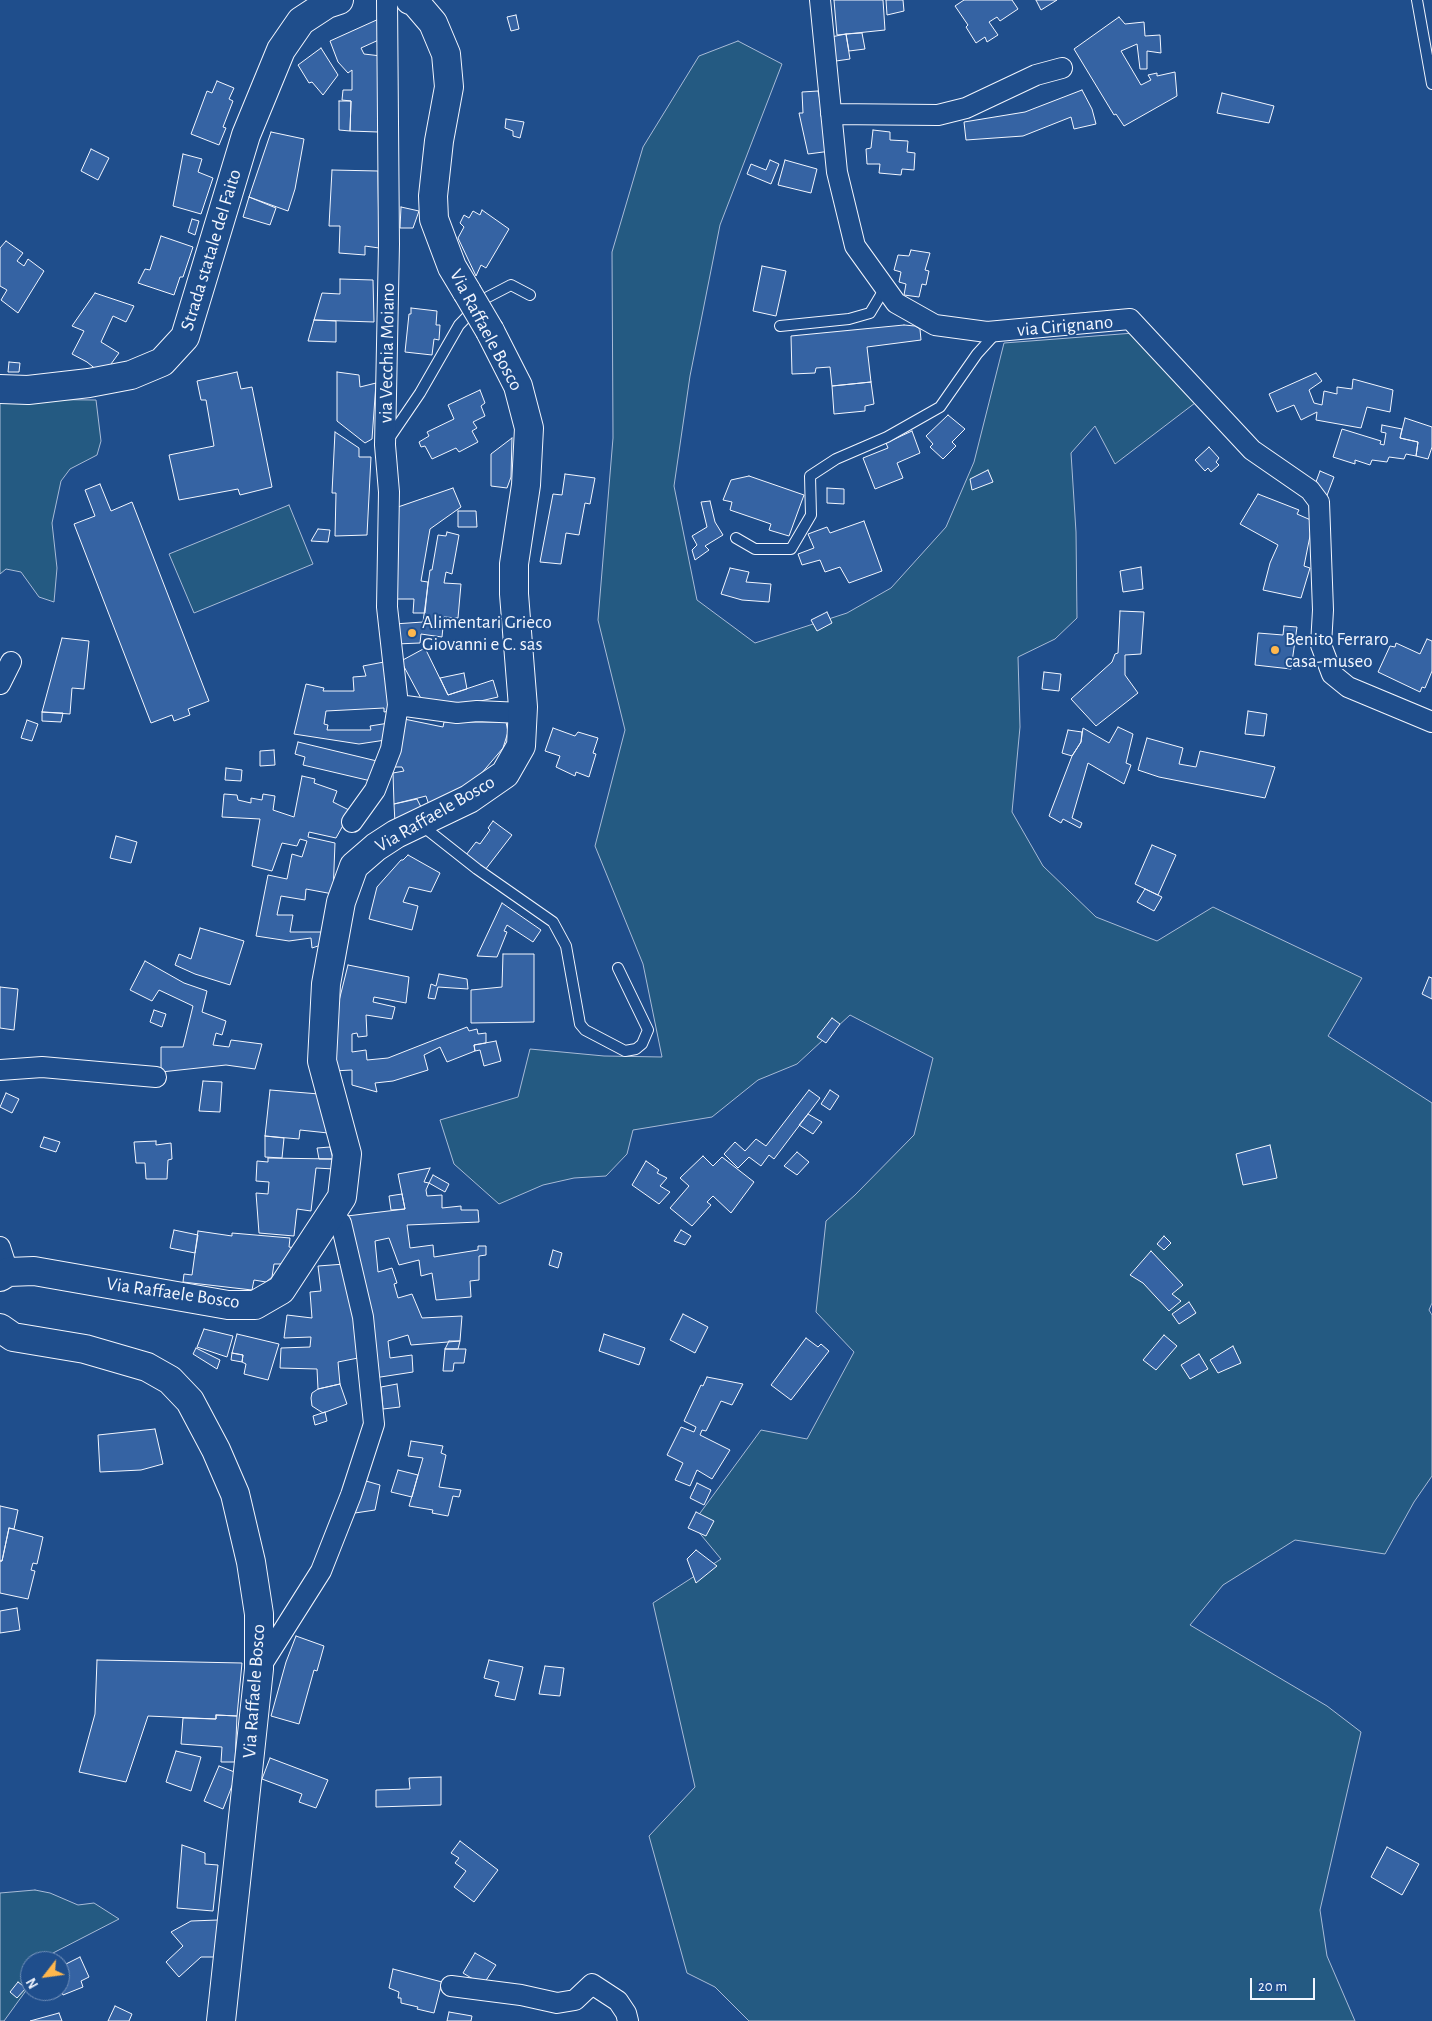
<!DOCTYPE html>
<style>
body{margin:0}
#map{position:relative;width:1432px;height:2021px;overflow:hidden;background:#1f4e8c;font-family:"Alegreya Sans",sans-serif}
canvas{display:block}
.north{position:absolute;left:20px;top:1951px;width:50px;height:50px;box-sizing:border-box;background:#1f4e8c;border:1px solid #7391ba;border-radius:50%;rotate:240deg;font-size:14px;font-weight:700;line-height:20px;text-align:center;color:#f2f6ff}
.north::after{content:'';display:block;margin:auto;width:18px;height:22px;background:#ffb74d;clip-path:polygon(50% 0,100% 100%,50% 72%,0 100%)}
.scale{position:absolute;left:1250px;top:1978px;width:65px;height:22px;box-sizing:border-box;border:2px solid #f2f6ff;border-top:0;padding-left:6px;font-size:15px;line-height:18px;white-space:nowrap;color:#f2f6ff;-webkit-text-stroke:4px #1f4e8c;paint-order:stroke}
</style>
<div id="map">
<canvas width="1432" height="2021"></canvas>
<div class="north">N</div>
<div class="scale">20 m</div>
</div>
<script>
const c = document.querySelector('canvas').getContext('2d');
c.lineJoin = 'round';
function paint(path, color) {
  c.fillStyle = color;
  c.fill(path, 'evenodd');
}
function shape(rows) {
  const path = new Path2D();
  for (const r of rows) {
    path.moveTo(r[0], r[1]);
    for (let i = 2; i < r.length; i += 2) path.lineTo(r[i], r[i + 1]);
  }
  return path;
}
function trace(path, color, width, dash) {
  c.strokeStyle = color;
  c.lineWidth = width;
  c.lineCap = dash ? 'butt' : 'round';
  c.setLineDash(dash || []);
  c.stroke(path);
}
function write(font, color, halo, rows, align = 'center') {
  c.font = font + ' "Alegreya Sans",sans-serif';
  c.lineWidth = 4;
  c.setLineDash([]);
  c.textBaseline = 'middle';
  c.strokeStyle = halo;
  c.fillStyle = color;
  for (const [text, x, y, turn = 0] of rows) {
    c.save();
    c.translate(x, y);
    c.rotate((+turn || 0) * Math.PI / 180);
    c.textAlign = isNaN(turn) ? turn : align;
    if (halo) c.strokeText(text, 0, 0);
    c.fillText(text, 0, 0);
    c.restore();
  }
}
const green = shape([
 [738,41,782,64,720,225,690,376,674,486,697,600,755,643,847,613,891,588,946,527,974,462,1004,343,1134,333,1195,403,1115,464,1095,426,1071,453,1076,532,1077,618,1055,639,1018,657,1020,727,1012,812,1043,866,1096,917,1157,941,1213,907,1362,978,1328,1036,1432,1103,1432,1303,1429,1310,1432,1315,1432,1476,1414,1502,1385,1554,1295,1540,1223,1585,1190,1625,1327,1706,1361,1732,1320,1910,1327,1956,1355,2021,749,2021,715,1987,687,1973,649,1836,695,1787,653,1603,721,1559,692,1524,761,1430,807,1439,854,1352,816,1312,826,1221,855,1195,914,1135,933,1058,850,1015,797,1064,758,1080,712,1117,633,1130,627,1154,606,1176,574,1178,543,1185,499,1204,454,1164,440,1120,518,1097,530,1049,604,1056,662,1057,643,964,595,846,625,730,598,620,613,438,612,252,643,147,699,56,738,41],
 [0,399,96,400,101,441,97,455,70,469,61,481,52,523,57,568,54,602,39,597,21,572,6,569,0,574,0,399],
 [289,505,313,564,194,613,169,554,289,505],
 [35,1890,50,1893,78,1905,94,1903,119,1919,53,1953,48,1961,30,1961,30,1985,4,2021,0,2021,0,1893,35,1890]
]);
paint(green, '#245a82');
trace(green, '#a8bbd7', 1);
const building = shape([
 [834,0,883,0,885,30,837,35,834,0],
 [886,0,903,0,904,11,887,15,886,0],
 [964,0,1012,0,1018,9,1000,21,997,17,989,22,998,35,987,42,985,37,976,43,966,27,968,25,955,6,964,0],
 [1036,0,1057,0,1041,10,1036,0],
 [516,15,519,29,511,31,507,17,516,15],
 [1119,17,1125,24,1144,22,1145,36,1160,35,1161,53,1147,51,1147,69,1140,69,1137,44,1121,51,1141,85,1151,80,1148,75,1157,73,1157,76,1175,72,1177,96,1124,126,1116,114,1114,115,1074,49,1119,17],
 [381,18,383,38,361,48,364,54,381,56,378,132,350,131,351,101,342,100,343,90,352,90,352,70,348,73,338,62,330,41,381,18],
 [862,33,865,49,849,51,846,34,862,33],
 [846,34,850,59,829,62,826,38,846,34],
 [321,48,338,75,323,95,312,82,309,83,298,65,321,48],
 [217,81,234,88,229,99,233,101,223,127,226,128,219,145,191,134,207,91,212,93,217,81],
 [1082,90,1092,109,1096,124,1074,129,1071,117,1023,136,966,140,964,122,1025,112,1082,90],
 [818,91,831,151,808,154,799,113,803,113,802,92,818,91],
 [1222,93,1274,106,1269,123,1217,113,1222,93],
 [339,101,351,101,350,131,339,130,339,101],
 [506,119,524,122,520,138,513,136,513,131,505,128,506,119],
 [873,130,890,132,890,140,908,141,907,152,915,153,914,170,902,169,901,175,879,173,880,164,867,164,866,149,871,148,873,130],
 [271,132,304,139,295,189,288,211,249,197,271,132],
 [91,149,109,158,98,180,81,171,91,149],
 [183,154,202,159,198,172,213,178,201,214,173,206,183,154],
 [770,160,779,164,771,184,747,174,751,164,766,170,770,160],
 [785,160,817,169,811,193,778,185,785,160],
 [332,170,378,171,379,248,365,246,365,255,339,253,340,226,329,226,332,170],
 [249,197,276,208,270,225,243,217,249,197],
 [401,207,419,211,413,228,400,228,401,207],
 [482,210,509,229,486,268,481,265,476,276,458,238,464,227,460,223,464,215,469,218,473,211,480,215,482,210],
 [192,219,199,221,195,235,188,232,192,219],
 [161,236,193,247,183,277,180,277,174,295,138,283,145,269,150,270,161,236],
 [6,241,23,253,17,261,24,266,28,259,44,271,18,313,1,300,7,290,0,286,0,248,6,241],
 [911,250,930,253,925,270,929,271,926,285,922,284,919,297,904,295,906,284,899,282,901,272,894,270,898,255,909,256,911,250],
 [762,266,786,271,776,316,753,311,762,266],
 [340,279,373,280,374,322,314,320,322,293,340,294,340,279],
 [95,293,134,306,126,322,113,316,101,342,119,353,103,375,87,362,72,354,84,331,72,326,95,293],
 [411,308,437,311,436,325,440,325,439,340,434,339,432,355,405,352,409,314,411,314,411,308],
 [314,320,336,321,336,342,308,341,314,320],
 [904,325,915,326,920,329,921,340,867,347,871,382,832,386,830,367,816,368,815,373,792,374,791,336,904,325],
 [9,362,20,363,19,372,8,372,9,362],
 [237,372,241,389,252,387,272,487,240,495,238,489,179,500,169,455,214,446,206,400,201,400,197,381,237,372],
 [337,372,359,375,360,387,376,383,372,439,365,443,337,421,337,372],
 [1316,373,1322,381,1309,390,1314,403,1322,405,1324,391,1337,394,1337,387,1352,389,1353,379,1393,390,1390,412,1367,407,1361,428,1316,420,1317,412,1301,420,1294,405,1277,412,1269,394,1316,373],
 [871,382,874,404,865,406,865,411,834,414,832,386,871,382],
 [480,390,485,403,481,406,485,416,473,422,477,428,472,431,478,442,459,452,456,448,432,459,425,446,421,447,419,442,429,436,427,432,454,419,448,405,480,390],
 [948,415,965,429,952,442,956,446,943,459,930,447,933,444,926,436,948,415],
 [1405,418,1432,427,1432,447,1428,459,1416,456,1418,442,1400,438,1405,418],
 [1382,425,1402,429,1400,438,1418,442,1416,456,1406,454,1404,459,1389,457,1387,462,1372,460,1370,465,1355,460,1355,464,1333,457,1342,429,1381,441,1380,444,1384,445,1386,433,1381,432,1382,425],
 [912,431,920,453,897,463,903,478,875,489,863,458,888,448,886,443,912,431],
 [335,432,359,448,359,457,371,457,367,535,335,536,336,493,332,493,335,432],
 [512,438,511,477,507,488,491,486,491,454,512,438],
 [1209,447,1219,458,1216,462,1219,465,1211,472,1208,468,1205,471,1195,460,1209,447],
 [988,470,993,482,972,490,970,479,988,470],
 [1320,471,1334,477,1326,498,1313,490,1320,471],
 [565,474,595,478,590,504,585,503,579,535,566,533,561,564,540,562,553,494,562,495,565,474],
 [749,476,804,495,789,536,769,530,771,524,730,510,732,502,723,500,731,480,749,476],
 [100,484,111,511,132,502,209,701,188,709,190,715,174,721,172,715,151,723,74,524,95,516,85,490,100,484],
 [453,488,461,507,430,529,421,581,428,582,425,613,413,613,414,599,392,599,398,507,453,488],
 [827,488,844,489,844,504,827,503,827,488],
 [1258,494,1299,510,1297,514,1313,521,1304,566,1310,568,1301,598,1263,590,1270,563,1278,545,1240,524,1258,494],
 [710,501,715,522,723,535,705,546,709,550,695,560,692,550,697,545,692,536,707,527,701,502,710,501],
 [458,511,476,511,477,527,458,527,458,511],
 [864,521,882,571,849,583,840,567,825,572,820,560,802,565,798,554,814,548,808,534,827,527,830,533,864,521],
 [318,529,330,530,328,542,311,541,318,529],
 [447,532,459,535,452,574,446,572,444,583,461,584,458,618,444,617,442,637,421,634,420,643,396,644,394,624,423,622,430,570,432,570,438,535,446,536,447,532],
 [1141,567,1143,589,1123,592,1120,571,1141,567],
 [730,568,749,572,746,582,771,584,769,602,742,600,721,594,730,568],
 [1120,611,1144,612,1141,654,1125,655,1125,675,1138,693,1096,726,1071,699,1112,662,1115,654,1118,653,1120,611],
 [827,612,832,623,817,631,811,620,827,612],
 [1284,626,1297,627,1291,669,1255,665,1258,633,1283,635,1284,626],
 [62,638,89,641,84,689,72,688,70,714,42,712,62,638],
 [1427,639,1432,641,1432,671,1425,688,1422,687,1420,692,1378,672,1390,646,1395,647,1396,643,1420,654,1427,639],
 [425,648,448,695,493,680,498,697,454,707,424,704,401,661,425,648],
 [384,662,390,711,384,712,384,708,326,711,324,724,328,725,327,730,371,730,370,726,389,723,392,739,359,744,294,734,306,684,324,688,323,691,354,691,353,677,366,676,363,666,384,662],
 [1044,672,1061,674,1059,691,1042,689,1044,672],
 [464,673,467,689,448,695,440,678,464,673],
 [1248,711,1267,714,1264,736,1245,734,1248,711],
 [42,712,63,713,61,722,42,721,42,712],
 [404,719,443,727,444,722,506,722,508,732,503,748,475,781,429,805,426,796,394,804,393,773,404,771,402,767,393,767,404,719],
 [27,720,38,724,32,741,21,738,27,720],
 [1118,727,1133,734,1126,763,1131,765,1124,784,1088,763,1072,818,1082,823,1080,828,1063,819,1061,823,1049,816,1072,756,1081,742,1083,728,1109,743,1118,727],
 [553,728,575,736,578,732,598,738,593,753,596,754,589,777,576,772,575,776,556,767,560,756,545,751,553,728],
 [1068,730,1082,732,1081,742,1072,756,1062,753,1068,730],
 [1147,738,1183,748,1179,764,1196,767,1200,751,1275,767,1265,798,1159,777,1138,770,1147,738],
 [298,742,381,762,371,781,303,765,305,757,295,754,298,742],
 [274,750,275,765,260,766,260,751,274,750],
 [226,768,242,770,241,781,225,780,226,768],
 [302,776,315,779,314,783,337,791,333,802,351,811,336,838,309,832,308,837,335,843,333,894,306,889,305,900,281,896,277,915,293,915,290,932,324,932,321,945,312,948,311,938,289,941,256,936,268,875,287,879,292,854,302,857,307,841,300,839,297,846,282,843,272,871,252,866,260,819,222,817,224,794,237,795,238,800,251,803,251,798,262,800,263,794,275,796,273,810,294,817,302,776],
 [417,799,422,809,395,823,394,804,417,799],
 [493,821,512,835,485,870,466,855,476,842,480,844,490,830,488,828,493,821],
 [116,836,137,842,131,863,110,858,116,836],
 [1152,845,1176,855,1158,895,1135,884,1152,845],
 [408,855,440,873,431,892,409,887,403,902,418,906,412,930,369,919,377,887,401,860,403,860,408,855],
 [1145,889,1162,897,1154,911,1137,902,1145,889],
 [502,903,541,930,533,942,507,925,504,931,507,932,497,957,477,956,502,903],
 [200,928,244,941,230,985,195,974,175,965,179,954,191,959,200,928],
 [503,954,534,954,534,1022,471,1023,471,990,502,987,503,954],
 [145,961,184,983,207,991,202,1012,226,1021,222,1035,216,1033,213,1045,229,1047,231,1040,262,1044,255,1069,226,1065,161,1072,161,1047,183,1047,193,1006,159,990,152,1001,130,990,145,961],
 [348,965,409,977,406,1003,374,997,373,1002,395,1007,392,1019,366,1015,367,1036,358,1037,357,1033,352,1034,352,1052,366,1050,367,1060,388,1058,467,1027,469,1031,477,1029,478,1034,486,1033,486,1043,474,1045,475,1051,447,1062,440,1047,424,1055,428,1070,393,1081,375,1083,377,1092,352,1085,352,1070,333,1071,335,1017,348,965],
 [439,974,467,979,468,989,438,987,435,999,428,998,431,984,436,986,439,974],
 [1429,977,1432,978,1432,999,1422,994,1429,977],
 [0,987,18,989,14,1030,0,1028,0,987],
 [154,1010,166,1014,162,1027,150,1022,154,1010],
 [832,1018,840,1024,826,1043,817,1037,832,1018],
 [496,1041,501,1061,484,1066,480,1050,475,1051,474,1045,496,1041],
 [203,1081,222,1082,220,1112,199,1111,203,1081],
 [270,1090,319,1094,328,1133,300,1130,299,1139,265,1136,270,1090],
 [809,1090,820,1098,774,1159,769,1155,761,1166,749,1157,738,1168,724,1154,735,1142,745,1151,756,1139,766,1146,809,1090],
 [830,1090,839,1096,830,1110,821,1104,830,1090],
 [6,1093,19,1099,12,1113,0,1107,6,1093],
 [808,1114,822,1122,813,1134,799,1125,808,1114],
 [265,1136,284,1138,282,1158,265,1157,265,1136],
 [44,1137,60,1142,56,1152,40,1147,44,1137],
 [156,1141,156,1145,171,1143,172,1159,168,1160,167,1179,146,1179,145,1163,136,1163,134,1142,156,1141],
 [1270,1145,1277,1178,1243,1185,1236,1154,1270,1145],
 [330,1147,333,1159,319,1159,317,1148,330,1147],
 [797,1152,809,1162,797,1175,784,1166,797,1152],
 [703,1156,713,1166,722,1157,754,1182,731,1213,713,1196,707,1202,711,1205,692,1226,670,1208,689,1186,680,1178,703,1156],
 [268,1158,333,1159,334,1169,316,1168,311,1211,297,1209,294,1236,259,1233,256,1193,268,1194,269,1182,256,1181,257,1161,268,1162,268,1158],
 [646,1161,659,1170,657,1173,667,1178,660,1186,670,1192,659,1204,632,1185,646,1161],
 [430,1168,424,1182,429,1183,426,1190,427,1196,442,1195,442,1208,461,1206,461,1210,478,1210,479,1222,407,1225,410,1248,433,1245,434,1257,478,1250,478,1246,486,1246,486,1255,479,1256,479,1280,470,1281,471,1297,436,1300,432,1273,421,1276,419,1260,399,1265,389,1238,375,1241,378,1272,392,1268,397,1283,394,1284,398,1298,412,1294,422,1318,462,1316,460,1341,411,1345,408,1335,388,1341,390,1358,412,1355,413,1372,374,1378,347,1216,405,1209,398,1174,430,1168],
 [433,1175,449,1184,445,1192,429,1183,433,1175],
 [402,1194,405,1209,391,1210,389,1196,402,1194],
 [174,1230,198,1235,195,1253,170,1248,174,1230],
 [681,1230,691,1236,685,1245,674,1241,681,1230],
 [198,1231,232,1236,232,1233,290,1238,289,1247,295,1248,284,1264,274,1264,272,1277,266,1282,254,1280,252,1290,183,1282,184,1274,192,1275,198,1231],
 [1164,1236,1171,1243,1164,1250,1157,1244,1164,1236],
 [553,1250,562,1253,558,1268,549,1265,553,1250],
 [1151,1251,1183,1285,1172,1294,1181,1301,1169,1311,1143,1283,1130,1275,1151,1251],
 [345,1264,363,1357,338,1362,340,1384,318,1389,317,1369,280,1368,281,1348,310,1347,311,1337,284,1338,287,1315,312,1318,310,1292,321,1291,318,1266,345,1264],
 [1189,1302,1196,1313,1179,1324,1172,1314,1189,1302],
 [683,1314,708,1327,695,1353,670,1340,683,1314],
 [204,1329,233,1336,227,1357,197,1347,204,1329],
 [237,1334,279,1344,268,1380,244,1374,246,1364,242,1362,243,1355,232,1353,237,1334],
 [604,1334,645,1348,639,1365,599,1351,604,1334],
 [1164,1335,1177,1346,1156,1370,1143,1360,1164,1335],
 [806,1338,818,1347,821,1344,829,1351,791,1400,771,1385,806,1338],
 [449,1341,460,1341,458,1349,445,1349,449,1341],
 [1233,1346,1241,1363,1218,1373,1210,1360,1233,1346],
 [196,1348,220,1360,217,1369,193,1354,196,1348],
 [445,1349,466,1349,464,1363,454,1363,453,1371,443,1371,445,1349],
 [232,1353,243,1355,242,1362,231,1360,232,1353],
 [1199,1354,1208,1369,1190,1379,1181,1365,1199,1354],
 [707,1377,743,1384,732,1405,721,1401,706,1431,702,1430,700,1435,730,1450,712,1479,697,1470,690,1486,675,1480,683,1463,667,1455,681,1427,694,1432,696,1427,684,1421,701,1385,703,1386,707,1377],
 [340,1384,347,1404,323,1413,312,1406,311,1398,312,1393,318,1389,340,1384],
 [397,1384,400,1407,383,1409,381,1387,397,1384],
 [325,1412,327,1421,315,1425,313,1416,325,1412],
 [155,1429,163,1464,141,1470,100,1472,98,1435,155,1429],
 [411,1441,443,1446,441,1453,446,1455,439,1487,461,1490,459,1497,453,1496,448,1516,432,1513,433,1510,409,1506,423,1458,408,1456,411,1441],
 [398,1470,418,1475,412,1497,391,1492,398,1470],
 [366,1481,380,1485,375,1510,355,1513,366,1481],
 [697,1483,711,1490,704,1505,690,1498,697,1483],
 [0,1506,18,1510,14,1529,9,1528,2,1561,0,1561,0,1506],
 [696,1512,714,1521,706,1536,688,1528,696,1512],
 [9,1528,43,1537,37,1564,33,1563,31,1570,35,1571,28,1599,0,1593,0,1561,2,1561,9,1528],
 [696,1550,717,1566,696,1583,687,1559,696,1550],
 [17,1608,20,1630,0,1633,0,1611,17,1608],
 [296,1636,324,1646,317,1671,314,1670,299,1724,271,1716,286,1662,296,1636],
 [97,1660,242,1663,237,1716,216,1715,216,1719,148,1716,126,1782,79,1772,95,1714,97,1660],
 [489,1660,523,1667,515,1700,495,1696,499,1682,484,1678,489,1660],
 [545,1666,564,1668,560,1696,539,1694,545,1666],
 [216,1715,237,1716,235,1762,221,1762,222,1747,181,1744,183,1718,216,1719,216,1715],
 [176,1751,201,1757,191,1791,166,1782,176,1751],
 [270,1758,328,1780,316,1808,299,1802,302,1794,262,1779,270,1758],
 [219,1766,237,1773,223,1809,204,1801,219,1766],
 [441,1777,441,1805,376,1807,376,1790,410,1789,409,1778,441,1777],
 [460,1841,498,1870,474,1902,454,1887,466,1871,455,1863,459,1858,451,1853,460,1841],
 [182,1845,205,1853,205,1864,218,1865,213,1911,177,1908,182,1845],
 [1387,1847,1419,1864,1402,1895,1371,1877,1387,1847],
 [218,1920,219,1957,201,1957,179,1977,166,1962,183,1946,171,1932,191,1921,218,1920],
 [475,1953,496,1965,483,1985,463,1973,475,1953],
 [80,1957,89,1977,81,1981,83,1987,63,1995,60,1989,60,1967,80,1957],
 [393,1969,442,1982,434,2013,417,2009,418,2007,401,2003,401,1998,398,1998,399,1992,389,1988,393,1969],
 [18,1982,26,1988,17,1998,10,1992,18,1982],
 [115,2006,132,2014,129,2021,108,2021,115,2006],
 [449,2012,472,2016,471,2021,447,2021,449,2012],
 [59,2013,62,2021,30,2021,59,2013]
]);
paint(building, '#3563a3');
trace(building, '#f2f6ff', 1);
const lane = shape([
 [1417,0,1432,84],
 [780,326,849,319,870,313,885,288],
 [388,440,420,393,459,325,484,299,511,285,530,295],
 [736,538,755,549,791,549,811,515,810,476,836,459,887,437,940,407,977,354,997,332],
 [420,824,477,869,553,922,566,946,580,1024,585,1030,625,1051,636,1049,642,1044,648,1030,618,968]
]);
const street = shape([
 [820,0,837,172,855,246,896,303,935,325,987,332,1130,319,1252,450,1310,490,1319,502,1323,610,1321,645,1332,674,1348,687,1432,722],
 [831,114,938,115,966,108,1036,75,1062,68],
 [0,684,11,662],
 [398,705,457,713,477,711,522,713],
 [352,822,375,790,391,749,398,705,387,607,389,492,385,445,389,244,387,0],
 [0,1070,42,1067,156,1077],
 [0,1247,8,1272],
 [259,1669,321,1571,351,1495,374,1424,363,1317,341,1223],
 [451,1986,521,1995,557,2003,575,2000,592,1984,618,2001,626,2013,628,2021]
]);
const secondary = shape([
 [410,0,415,2,433,23,446,54,449,87,439,141,433,196,434,219,452,267,467,292],
 [0,389,28,390,89,383,131,375,162,362,185,337,246,135,281,50,301,21,327,4,339,0],
 [0,1277,8,1272,34,1271,228,1305,255,1305,281,1290,342,1197,347,1154,322,1061,326,984,341,902,354,866,376,847,396,834,469,799,505,774,521,746,523,707,514,594,514,564,526,485,529,428,518,386,490,331],
 [0,1328,13,1337,85,1349,147,1367,170,1380,190,1401,216,1450,235,1494,251,1562,259,1614,259,1669,221,2021]
]);
trace(lane, '#f2f6ff', 12);
trace(street, '#f2f6ff', 22);
trace(secondary, '#f2f6ff', 30);
trace(lane, '#1f4e8c', 10);
trace(street, '#1f4e8c', 20);
trace(secondary, '#1f4e8c', 28);
const secondaryBridge = shape([
 [467,292,490,331]
]);
trace(secondaryBridge, '#f2f6ff', 30, []);
trace(secondaryBridge, '#1f4e8c', 28);
for (const [x, y, r, color] of [
 [412,633,5,"#ffb74d"],
 [1275,650,5,"#ffb74d"]
]) {
  const dot = new Path2D();
  dot.arc(x, y, r, 0, 2 * Math.PI);
  c.fillStyle = color;
  c.fill(dot);
  trace(dot, '#1f4e8c', 2);
}
write('19px', '#f2f6ff', '#1f4e8c', [
 ["Strada statale del Faito",211,250,-73],
 ["via Cirignano",1065,326,-5],
 ["Via Raffaele Bosco",486,330,62],
 ["via Vecchia Moiano",387,353,-89],
 ["Via Raffaele Bosco",435,814,-30],
 ["Via Raffaele Bosco",173,1293,8],
 ["Via Raffaele Bosco",254,1691,-86]
]);
write('19px', '#f2f6ff', '#1f4e8c', [
 ["Alimentari Grieco",422,622],
 ["Giovanni e C. sas",422,644],
 ["Benito Ferraro",1285,639],
 ["casa-museo",1285,661]
], 'left');
</script>
